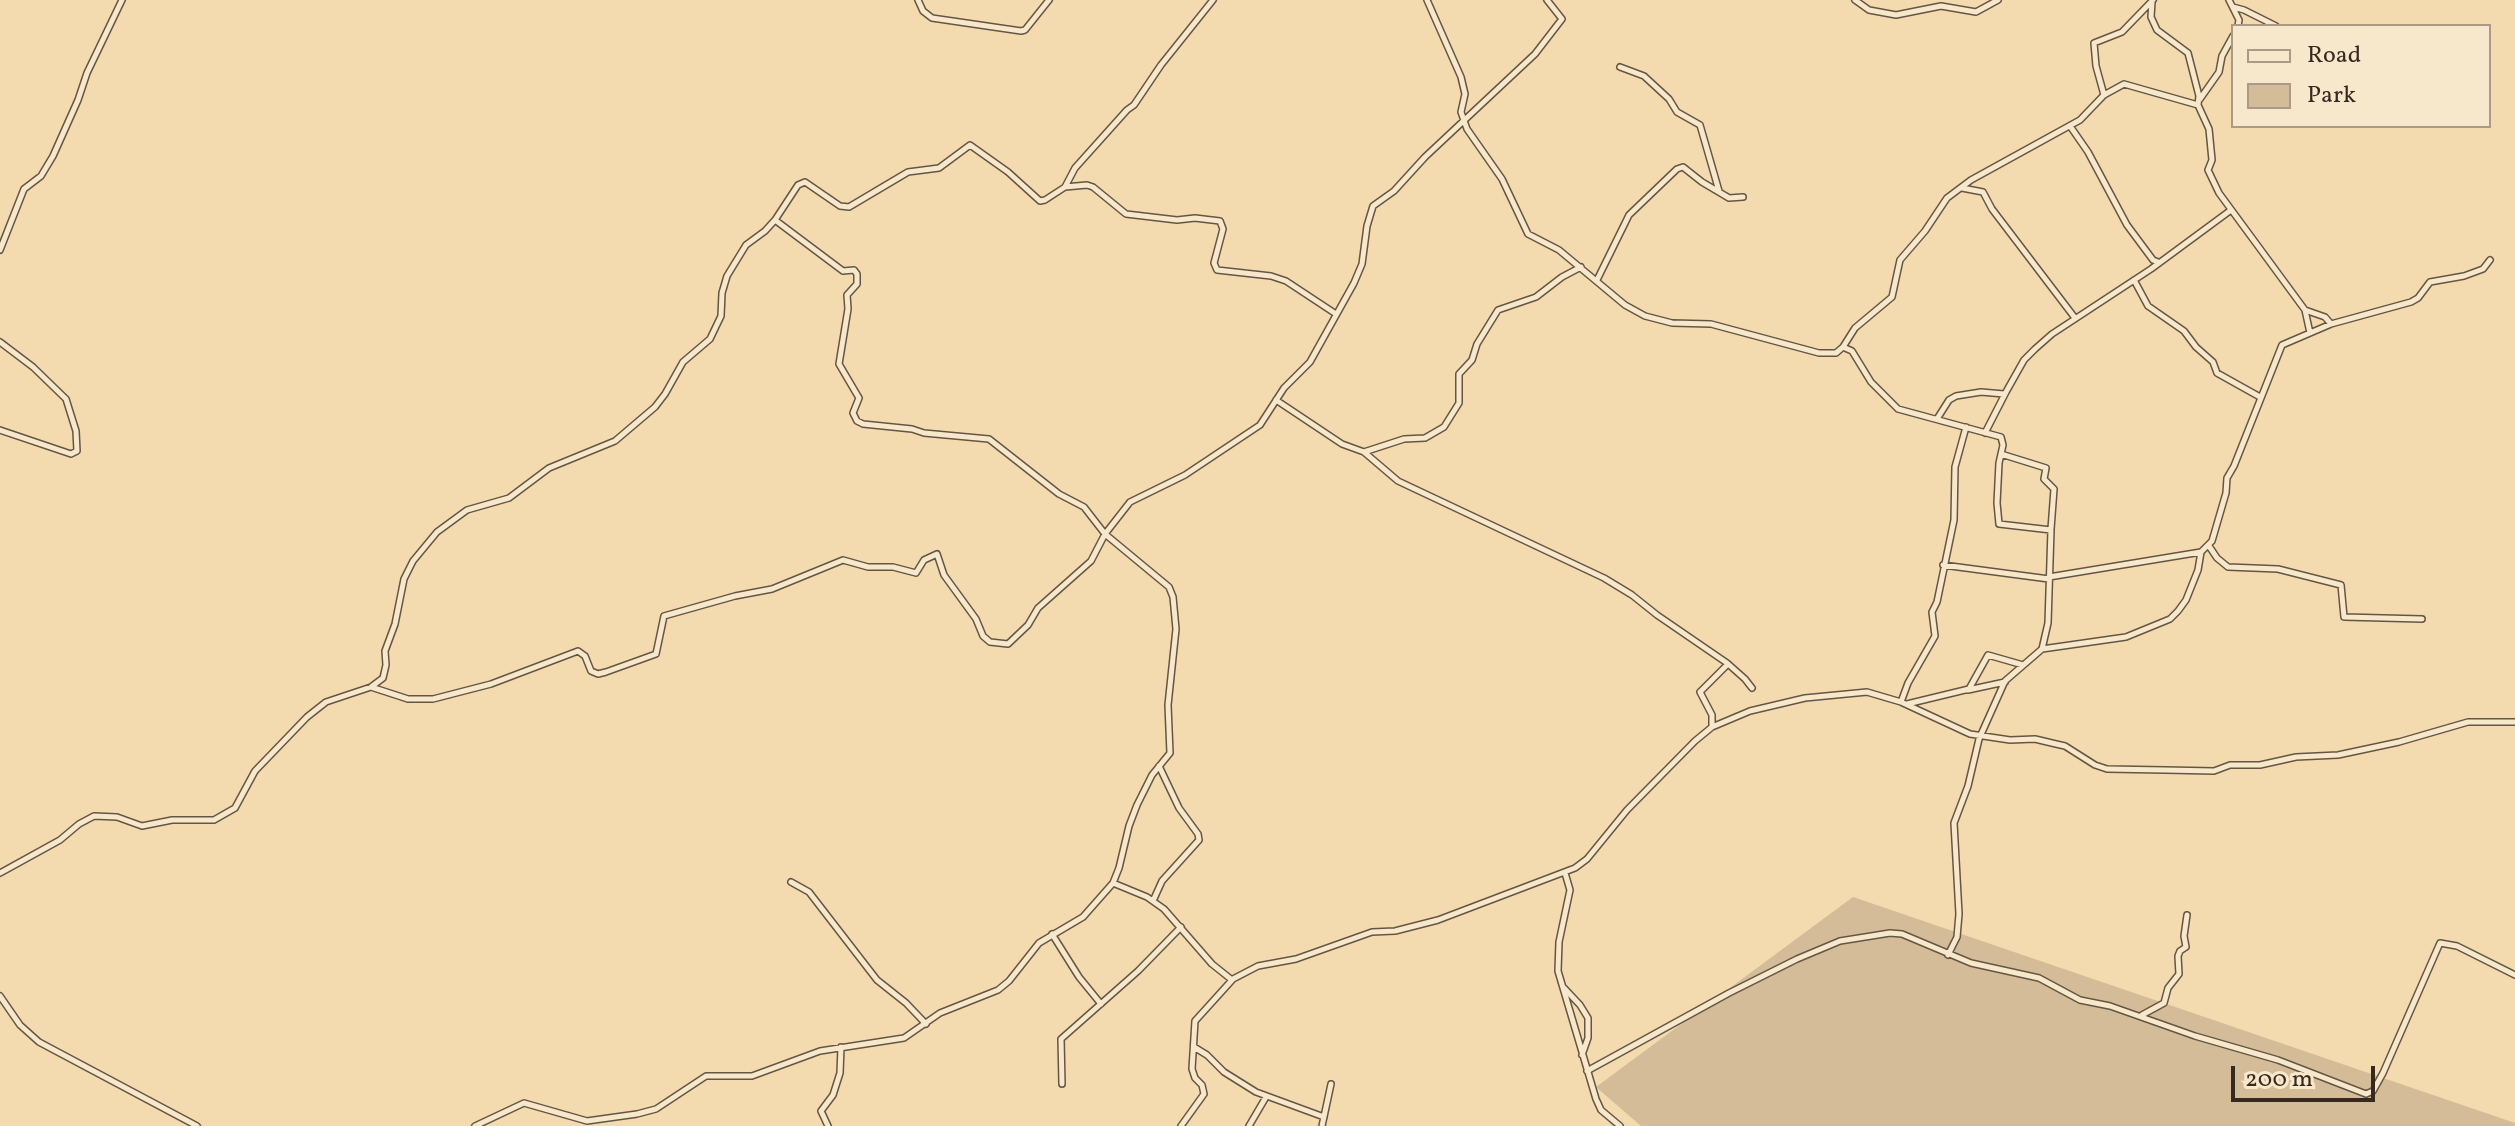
<!DOCTYPE html>
<style>
body{margin:0}
#map{position:relative;width:2515px;height:1126px;overflow:hidden;background:#f3daaf;font-family:Vollkorn,serif}
canvas{display:block}
.legend{position:absolute;left:2231px;top:24px;width:260px;height:104px;box-sizing:border-box;background:#f7e7cb;border:2px solid #aa9b86;margin:0;padding:10px 14px;list-style:none;font-size:24px;color:#362a1f}
.legend li{display:flex;align-items:center;gap:16px;height:40px}
.legend b{width:40px;border:2px solid #aa9b86}
.scale{position:absolute;left:2231px;top:1066px;width:144px;height:36px;box-sizing:border-box;border:4px solid #362a1f;border-top:0;padding-left:10px;font-size:24px;line-height:28px;white-space:nowrap;color:#362a1f;-webkit-text-stroke:6px #f7e7cb;paint-order:stroke}
</style>
<div id="map">
<canvas width="2515" height="1126"></canvas>
<ul class="legend">
<li><b style="height:10px;background:#f7e7cb"></b>Road</li>
<li><b style="height:22px;background:#d3bc97"></b>Park</li>
</ul>
<div class="scale">200 m</div>
</div>
<script>
const c = document.querySelector('canvas').getContext('2d');
c.lineJoin = 'round';
function paint(path, color) {
  c.fillStyle = color;
  c.fill(path, 'evenodd');
}
function shape(rows) {
  const path = new Path2D();
  for (const r of rows) {
    path.moveTo(r[0], r[1]);
    for (let i = 2; i < r.length; i += 2) path.lineTo(r[i], r[i + 1]);
  }
  return path;
}
function trace(path, color, width, dash) {
  c.strokeStyle = color;
  c.lineWidth = width;
  c.lineCap = dash ? 'butt' : 'round';
  c.setLineDash(dash || []);
  c.stroke(path);
}
paint(shape([
 [1853,897,2515,1123,2515,1126,1641,1126,1596,1087]
]), '#d3bc97');
const street = shape([
 [918,0,923,11,932,18,1021,31,1025,30,1049,0],
 [1427,0,1461,77,1465,94,1461,112,1467,129,1502,179,1528,234,1559,250,1625,305,1645,316,1672,323,1711,324,1819,353,1836,353,1843,347,1855,328,1892,297,1900,260,1925,231,1947,198,1971,180,2080,120,2104,95,2124,84,2198,105,2209,129,2212,160,2208,170,2219,193,2305,310,2325,317,2331,324],
 [1855,0,1869,10,1896,15,1941,6,1976,12,1998,0],
 [2229,0,2239,20,2238,26],
 [2152,2,2151,17,2157,30,2188,53,2199,96,2198,105],
 [2233,7,2244,10,2276,26],
 [1620,67,1644,76,1669,99,1677,112,1700,125,1719,191],
 [2104,95,2096,66,2094,43,2122,32,2153,0],
 [2200,99,2219,72,2222,56,2233,36],
 [2070,126,2088,152,2127,225,2153,260,2158,262],
 [1065,187,1075,168,1127,110,1134,105,1161,65,1213,0],
 [1962,188,1983,192,1992,209,2075,318],
 [0,250,24,189,41,176,53,156,78,100,87,73,122,0],
 [1597,280,1629,215,1677,169,1683,167,1702,182,1729,198,1743,197],
 [2134,280,2148,306,2184,331,2196,347,2213,362,2217,373,2260,397],
 [2305,310,2310,333],
 [0,342,33,367,66,399,76,431,77,451,71,454,0,430],
 [1843,347,1852,351,1871,382,1898,409,2001,437,2003,445,1999,463,1997,503,1999,524,2051,530,2048,623,2042,649],
 [1276,400,1342,444,1364,452,1398,481,1604,578,1632,595,1657,615,1727,663,1745,679,1752,688],
 [1937,419,1949,400,1956,396,1981,392,2004,394],
 [1985,433,2006,392,2024,360,2035,349,2052,334,2151,269,2231,210],
 [1364,452,1404,439,1425,438,1444,427,1459,403,1459,374,1472,360,1477,344,1498,310,1536,297,1562,277,1581,267],
 [2001,454,2046,468,2044,479,2054,489,2051,529],
 [2209,546,2217,558,2228,567,2278,569,2341,585,2344,617,2422,619],
 [1943,565,2049,579],
 [2049,577,2201,552],
 [371,687,408,699,433,699,491,684,578,651,585,656,591,671,598,674,606,672,656,654,664,616,735,596,772,589,843,560,868,567,893,567,916,573,924,560,937,554,944,575,976,619,983,636,990,642,1008,644,1028,625,1038,608,1091,561,1105,534,1130,502,1185,475,1260,425,1284,388,1310,362,1354,283,1362,264,1367,226,1373,206,1394,191,1425,157,1535,54,1562,19,1547,0],
 [1968,690,2005,682],
 [1901,702,1908,683,1935,636,1932,612,1937,602,1954,520,1955,467,1966,427],
 [1907,704,1969,689,1988,655,2023,665],
 [1712,727,1712,715,1700,692,1728,664],
 [0,873,60,840,79,824,94,816,117,817,142,826,172,820,214,820,235,808,255,771,307,717,326,702,371,687,383,678,386,665,385,651,395,624,404,579,413,561,437,532,467,510,509,498,549,468,615,441,655,407,665,394,683,362,710,339,721,316,722,293,727,276,746,245,765,231,775,220,798,185,805,182,840,206,849,207,908,172,939,168,970,145,1008,172,1040,201,1045,200,1065,187,1087,185,1093,187,1126,214,1177,220,1195,218,1220,221,1223,229,1214,263,1217,270,1271,276,1286,281,1336,314],
 [1565,873,1570,890,1559,942,1558,971,1596,1099,1601,1110,1620,1126],
 [791,882,809,892,877,980,906,1003,926,1024],
 [1113,883,1147,897,1164,909,1212,964,1232,980],
 [1153,901,1162,881,1199,840,1198,834,1179,808,1159,766],
 [1052,934,1079,977,1101,1004],
 [1948,955,1957,937,1959,914,1954,823,1968,786,1979,739,2005,681,2042,649,2126,637,2170,619,2178,611,2186,600,2198,570,2201,552,2212,541,2226,493,2227,478,2234,466,2282,345,2331,324,2411,302,2418,298,2430,282,2464,276,2483,269,2490,260],
 [1564,988,1580,1005,1588,1018,1588,1038,1582,1055],
 [0,996,20,1025,39,1042,197,1126],
 [2142,1015,2164,1003,2168,988,2179,974,2178,956,2180,951,2186,947,2184,936,2187,915],
 [1194,1047,1207,1055,1224,1072,1256,1092,1324,1117],
 [1587,1071,1729,993,1797,959,1840,941,1890,933,1902,934,1971,963,2039,978,2080,1000,2110,1006,2195,1036,2278,1060,2366,1094,2373,1091,2383,1073,2440,943,2457,946,2515,975],
 [1062,1084,1061,1039,1138,971,1181,927],
 [475,1126,524,1103,587,1121,637,1114,656,1109,706,1076,752,1076,820,1051,904,1038,940,1013,998,990,1009,981,1039,943,1083,917,1113,883,1119,868,1129,826,1137,805,1152,775,1170,753,1168,705,1176,629,1173,597,1169,587,1105,534,1084,507,1059,494,989,439,924,433,912,429,863,424,857,421,853,413,859,398,839,364,848,309,847,295,857,284,857,274,854,270,843,271,775,220],
 [828,1126,821,1111,833,1095,840,1073,841,1047],
 [1181,1126,1204,1094,1202,1085,1195,1078,1192,1069,1195,1021,1233,979,1258,966,1296,959,1372,932,1395,931,1438,920,1575,868,1587,859,1627,810,1695,741,1712,727,1750,711,1805,698,1867,692,1901,702,1970,734,2010,740,2035,739,2056,744,2065,746,2095,765,2107,769,2165,770,2214,771,2230,765,2260,765,2296,757,2338,755,2399,742,2468,722,2515,722],
 [1249,1126,1266,1097],
 [1322,1126,1331,1084]
]);
trace(street, '#655643', 8);
trace(street, '#f7e7cb', 5);
</script>
